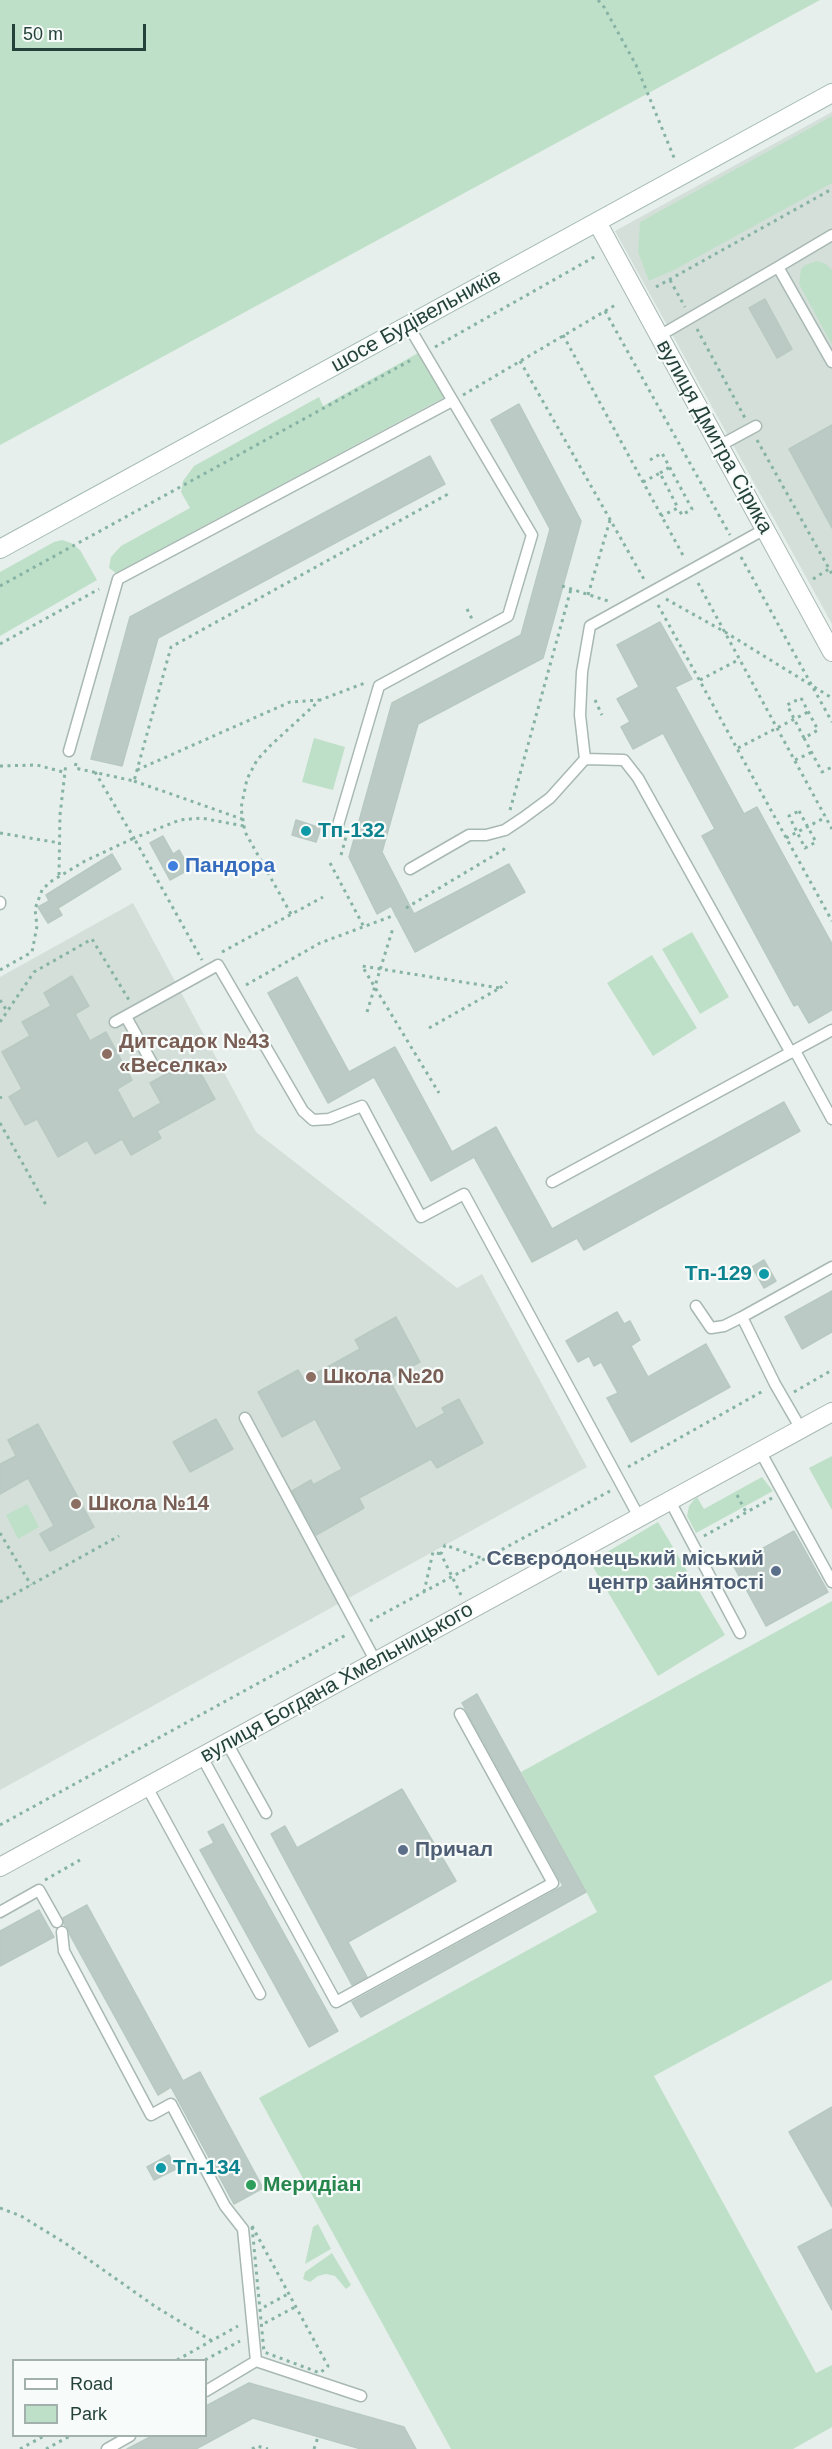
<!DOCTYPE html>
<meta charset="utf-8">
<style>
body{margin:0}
#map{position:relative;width:832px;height:2449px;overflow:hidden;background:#e6efeb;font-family:Arial,sans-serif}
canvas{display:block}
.legend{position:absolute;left:12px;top:2359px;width:195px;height:78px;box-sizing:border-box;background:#f7fbf9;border:2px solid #a3b1ad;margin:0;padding:8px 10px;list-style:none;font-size:18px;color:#24423a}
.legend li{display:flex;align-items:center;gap:12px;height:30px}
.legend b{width:30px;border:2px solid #a3b1ad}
.scale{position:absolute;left:12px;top:24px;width:134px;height:27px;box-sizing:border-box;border:3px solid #24423a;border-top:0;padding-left:8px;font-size:18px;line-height:21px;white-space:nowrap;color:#24423a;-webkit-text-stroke:4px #f7fbf9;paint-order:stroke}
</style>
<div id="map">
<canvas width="832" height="2449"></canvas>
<ul class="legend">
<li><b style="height:8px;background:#fff"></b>Road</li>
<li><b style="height:16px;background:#bfe0c8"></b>Park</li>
</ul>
<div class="scale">50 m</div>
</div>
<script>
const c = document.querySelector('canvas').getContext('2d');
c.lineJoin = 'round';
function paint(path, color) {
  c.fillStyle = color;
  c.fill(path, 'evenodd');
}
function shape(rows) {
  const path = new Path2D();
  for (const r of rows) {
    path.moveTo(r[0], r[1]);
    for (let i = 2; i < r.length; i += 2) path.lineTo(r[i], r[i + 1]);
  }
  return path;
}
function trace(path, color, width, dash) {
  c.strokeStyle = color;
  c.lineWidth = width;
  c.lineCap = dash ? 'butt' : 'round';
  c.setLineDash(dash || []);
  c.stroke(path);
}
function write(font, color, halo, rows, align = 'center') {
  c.font = font + ' Arial,sans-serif';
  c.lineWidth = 4.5;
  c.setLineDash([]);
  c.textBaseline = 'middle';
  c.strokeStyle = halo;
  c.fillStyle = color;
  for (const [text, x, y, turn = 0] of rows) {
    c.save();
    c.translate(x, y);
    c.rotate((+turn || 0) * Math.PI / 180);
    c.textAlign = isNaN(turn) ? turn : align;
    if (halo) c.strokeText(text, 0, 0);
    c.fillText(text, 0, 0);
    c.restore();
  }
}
paint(shape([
 [832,112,832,624,615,231],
 [133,903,256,1132,457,1288,482,1274,587,1467,0,1790,0,977]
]), '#d4dfda');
paint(shape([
 [0,0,820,0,0,445],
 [832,116,832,183,674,270,649,281,638,252,640,222],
 [817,261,826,264,832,270,832,345,799,284,801,269,805,265],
 [420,352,445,397,116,573,109,568,111,557,121,546,190,508,181,492,183,481,194,466,319,397,323,406],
 [62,540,71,543,80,550,97,580,0,636,0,572,54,542],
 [314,738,345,747,333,790,302,782],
 [692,932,729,997,700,1014,662,949],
 [652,955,697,1028,653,1056,607,983],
 [832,1456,832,1510,809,1468],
 [762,1477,773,1491,696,1533,687,1516,689,1506,693,1501,697,1497,704,1509],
 [27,1504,39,1527,18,1539,6,1515],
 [658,1522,725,1635,658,1676,590,1562],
 [832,1601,832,1980,654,2076,816,2373,832,2365,832,2427,793,2449,451,2449,259,2098,597,1912,521,1772],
 [318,2224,331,2249,305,2264,313,2227],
 [332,2253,351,2285,346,2289,335,2276,326,2274,318,2276,310,2282,303,2279,305,2272]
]), '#bfe0c8');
const building = shape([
 [765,299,792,349,777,358,749,308,765,299],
 [519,404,581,521,543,658,418,724,382,852,414,914,509,864,525,892,415,952,391,906,377,914,349,857,392,703,521,635,550,529,491,420,519,404],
 [832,425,832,528,789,449,832,425],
 [430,456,445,484,158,638,122,766,91,759,130,617,430,456],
 [660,622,692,679,675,687,744,814,757,807,832,944,832,1010,809,1023,798,1004,794,1006,702,836,715,829,663,733,633,749,621,727,630,722,617,699,639,687,617,645,660,622],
 [296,820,321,828,316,842,292,835,296,820],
 [163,836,173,854,179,850,190,869,170,880,150,843,163,836],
 [112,854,121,869,58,908,62,915,48,923,38,907,49,901,46,895,112,854],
 [72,976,89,1006,75,1014,90,1041,106,1032,132,1080,117,1089,133,1119,161,1103,150,1083,193,1059,215,1099,157,1131,161,1138,131,1155,122,1139,95,1154,87,1140,58,1157,37,1119,25,1125,9,1097,22,1089,2,1052,30,1036,22,1022,51,1006,44,993,72,976],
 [297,977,349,1072,395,1047,452,1152,496,1127,552,1229,784,1102,800,1131,584,1250,577,1238,532,1262,474,1157,431,1181,374,1077,328,1103,268,993,297,977],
 [764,1260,776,1281,764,1288,752,1267,764,1260],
 [832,1291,832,1332,802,1349,785,1317,832,1291],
 [617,1312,624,1324,630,1321,640,1340,631,1346,648,1377,706,1344,730,1387,631,1442,607,1398,618,1393,601,1362,594,1366,589,1356,578,1362,566,1341,617,1312],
 [396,1317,420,1362,389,1379,416,1429,445,1413,442,1408,459,1399,483,1443,437,1468,431,1459,359,1498,364,1508,316,1535,292,1491,311,1480,313,1485,342,1469,315,1419,282,1437,258,1392,298,1370,304,1380,360,1349,355,1340,396,1317],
 [216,1419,233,1449,190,1472,173,1442,216,1419],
 [38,1424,94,1527,50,1551,40,1534,54,1526,28,1478,0,1494,0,1464,16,1456,8,1440,38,1424],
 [794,1531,828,1592,766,1626,733,1565,794,1531],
 [477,1694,586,1892,361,2017,352,2002,563,1886,462,1703,477,1694],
 [402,1789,456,1881,348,1942,367,1977,352,1985,271,1834,285,1826,297,1848,402,1789],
 [223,1824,338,2031,309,2047,200,1850,214,1843,208,1832,223,1824],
 [87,1905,183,2081,200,2072,263,2188,234,2204,171,2087,158,2095,70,1935,68,1928,64,1924,63,1918,87,1905],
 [39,1910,54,1937,0,1966,0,1931,39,1910],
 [832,2107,832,2207,789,2132,832,2107],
 [169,2155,176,2169,154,2180,147,2167,169,2155],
 [832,2229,832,2310,798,2247,832,2229],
 [249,2383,404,2427,416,2449,361,2449,253,2418,196,2449,127,2449,152,2436,206,2436,206,2406,249,2383]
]);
paint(building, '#bbcac4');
trace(building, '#b8c9c2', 1.5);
const service = shape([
 [778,267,832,235],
 [659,336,778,267,832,362],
 [719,446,756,426],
 [69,751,118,579,452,401],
 [585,759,624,760,638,778,791,1053],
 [338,825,379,686,508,616,532,535,408,325],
 [410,869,469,835,486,835,505,830,523,818,550,798,585,759,580,715,582,672,590,626,765,529],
 [0,902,0,904],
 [126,1017,152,1063],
 [115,1022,218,965,303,1111,313,1120,329,1119,362,1106,421,1217,464,1194,639,1517],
 [795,1051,832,1119],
 [552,1182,832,1030],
 [696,1306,711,1328,724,1326,742,1317],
 [245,1418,376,1662],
 [801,1429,775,1384,742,1317,832,1267],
 [760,1451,832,1582],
 [670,1501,740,1633],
 [227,1743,266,1813],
 [202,1757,336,2002,553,1883,460,1714],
 [147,1787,260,1994],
 [0,1912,39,1890,57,1922],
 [62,1932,64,1951,151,2115,171,2104,225,2206,243,2229,256,2361],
 [206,2391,256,2361,361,2396],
 [107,2449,130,2436]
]);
const tertiary = shape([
 [597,222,832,652],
 [0,1867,832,1412]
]);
const secondary = shape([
 [0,549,832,93]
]);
trace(service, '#a8b8b2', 13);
trace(tertiary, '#a8b8b2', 20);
trace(secondary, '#a4bbb3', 20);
trace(shape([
 [598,0,604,7,636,65,675,160],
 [670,280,685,307],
 [656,287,832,189],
 [605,311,730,535],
 [697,329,745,418],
 [563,335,685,559],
 [435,347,596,256],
 [520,361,645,581],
 [463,395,617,304],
 [757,440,832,574],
 [650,460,662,453,692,509,682,515,678,508],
 [660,473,670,467],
 [643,482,660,473,678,508,661,516],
 [741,557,832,722],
 [813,579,829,569],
 [698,583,832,829],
 [0,586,413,359],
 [562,586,608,601],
 [588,595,610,520],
 [666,599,725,632,832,698],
 [658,605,832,921],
 [467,609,473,621],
 [0,644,99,589],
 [700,680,740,659],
 [801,698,818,730,804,738,787,705,801,698],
 [595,700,602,715],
 [804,738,822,772,832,767],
 [738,748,808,712],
 [795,760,812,752],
 [76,763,75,768,134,781,171,647,450,493],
 [0,766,37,765,63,772],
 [137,770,290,702,319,700],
 [95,772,134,838,180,820,201,818,244,826],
 [134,781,242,819],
 [510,810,571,589],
 [799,811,816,842,805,848,789,816,799,811],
 [0,833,60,843],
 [786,838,826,817],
 [341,855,346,837],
 [330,863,364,927],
 [59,875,60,815,66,763],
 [406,908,503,850,508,845],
 [291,914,245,832,241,808,247,779,257,760,271,745,320,700,365,683],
 [222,952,323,897],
 [0,970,32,952,37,926,35,909,42,890,50,882,85,861,134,838,202,960],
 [246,985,320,943,395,915],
 [500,988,507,982],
 [0,1000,7,1011],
 [367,1012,393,928],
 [0,1022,34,972,92,939,129,1000],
 [429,1028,500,988,362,966,439,1093],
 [0,1098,2,1097],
 [0,1123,46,1205],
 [794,1392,832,1370],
 [628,1467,763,1391],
 [737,1495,746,1512],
 [0,1533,31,1585],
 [704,1536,772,1498],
 [424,1592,433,1552,441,1554],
 [461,1595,441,1554,445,1545,484,1559],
 [0,1602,119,1536],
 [370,1621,610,1491],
 [0,1825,346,1635],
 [45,1880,80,1860],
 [0,2208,21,2216,65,2243,156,2307,212,2341],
 [252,2226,328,2366,320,2373,264,2352,252,2226],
 [264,2307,288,2294],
 [265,2323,295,2307],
 [177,2360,238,2326],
 [205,2360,240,2341],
 [20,2449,44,2436],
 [46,2449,70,2436],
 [252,2449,257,2446,268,2449],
 [314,2449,318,2437]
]), '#86b3a5', 3, [3, 4.5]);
trace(service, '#fff', 10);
trace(tertiary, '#fff', 18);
trace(secondary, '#fff', 18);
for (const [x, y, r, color] of [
 [306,831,6,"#0f9aa8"],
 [173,866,6,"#3f7fe0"],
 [107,1054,6,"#8d6e63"],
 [764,1274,6,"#0f9aa8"],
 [311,1377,6,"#8d6e63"],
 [76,1504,6,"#8d6e63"],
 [776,1571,6,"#5c6f8a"],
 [403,1850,6,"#5c6f8a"],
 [161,2168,6,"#0f9aa8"],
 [251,2185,6,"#2e9e5b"]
]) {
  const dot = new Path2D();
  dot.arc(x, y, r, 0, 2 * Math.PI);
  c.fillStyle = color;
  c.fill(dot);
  trace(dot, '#f7fbf9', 2);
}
write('21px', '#24423a', '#f7fbf9', [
 ["шосе Будівельників",416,321,-29],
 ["вулиця Дмитра Сірика",714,437,61],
 ["вулиця Богдана Хмельницького",337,1683,-29]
]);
write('bold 21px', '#0d838f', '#f7fbf9', [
 ["Тп-132",318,831],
 ["Тп-129",752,1274,"right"],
 ["Тп-134",173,2168]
], 'left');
write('bold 21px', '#366cbe', '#f7fbf9', [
 ["Пандора",185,866]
], 'left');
write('bold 21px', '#785e54', '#f7fbf9', [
 ["Дитсадок №43",119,1042],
 ["«Веселка»",119,1066],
 ["Школа №20",323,1377],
 ["Школа №14",88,1504]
], 'left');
write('bold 21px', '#4e5e75', '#f7fbf9', [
 ["Сєвєродонецький міський",764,1559],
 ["центр зайнятості",764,1583],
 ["Причал",415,1850,"left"]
], 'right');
write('bold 21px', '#27864d', '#f7fbf9', [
 ["Меридіан",263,2185]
], 'left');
</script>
